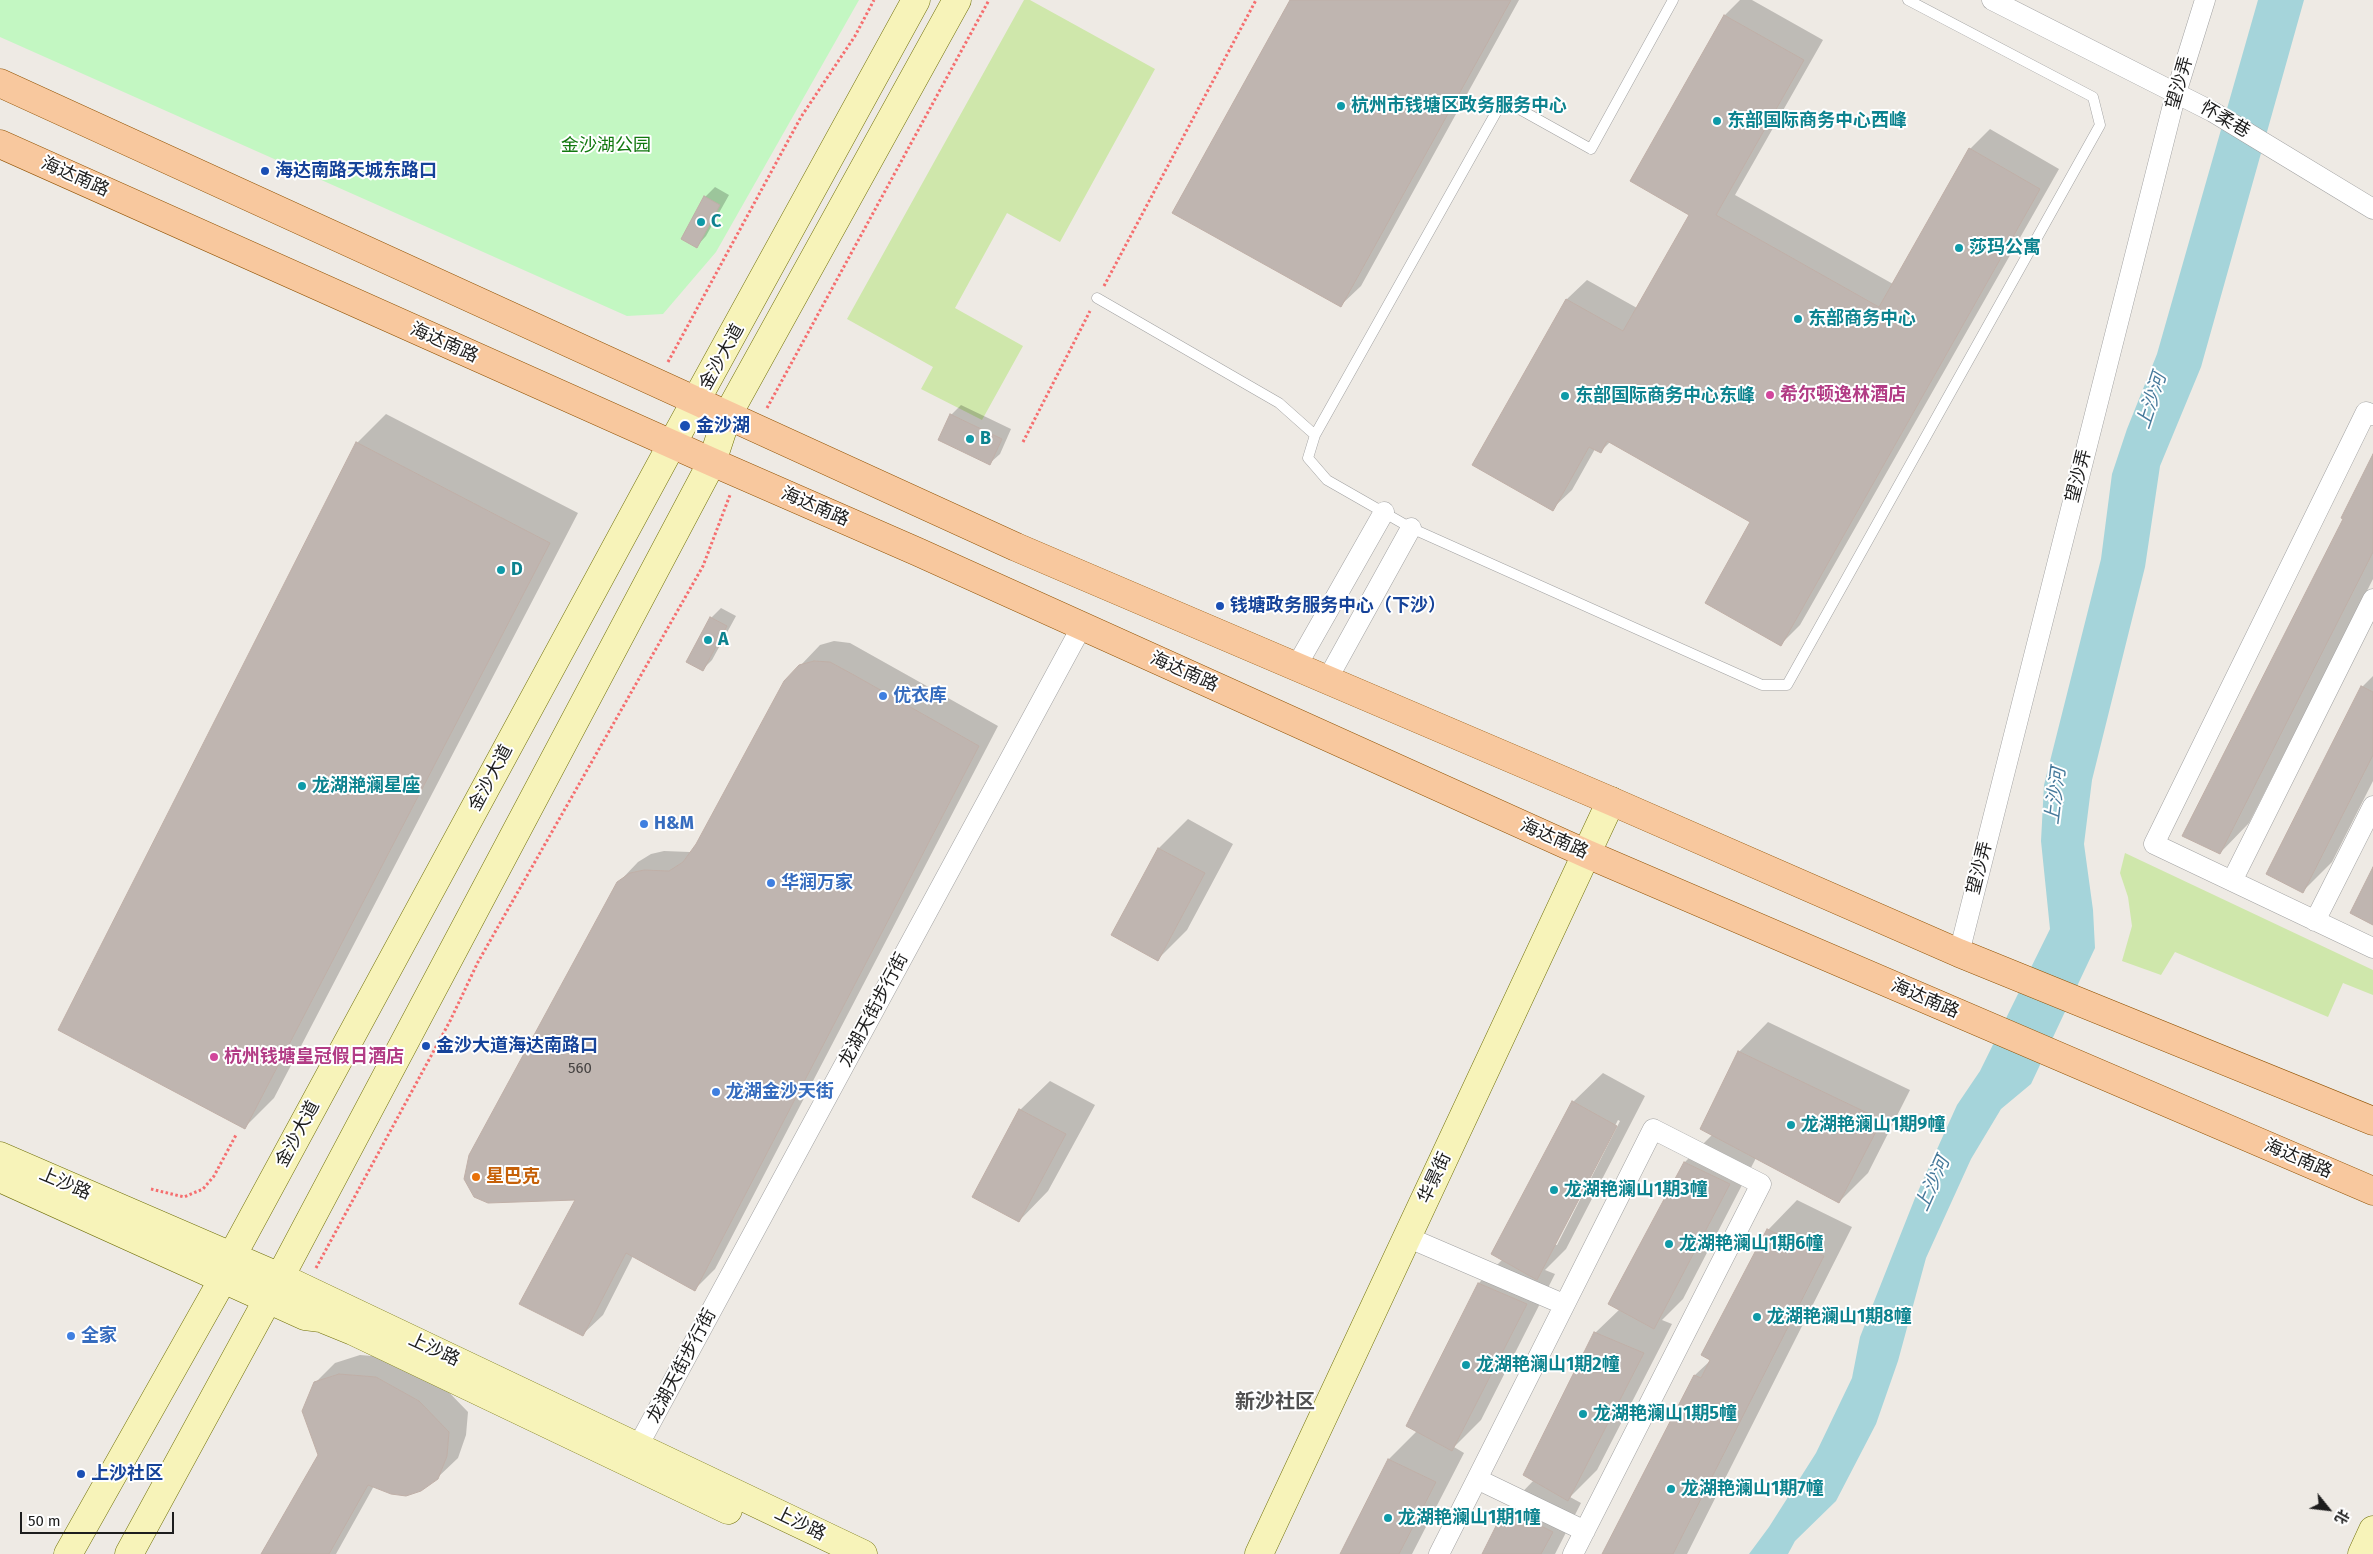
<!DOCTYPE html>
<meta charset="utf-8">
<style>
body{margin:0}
#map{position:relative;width:2373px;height:1554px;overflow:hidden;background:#eeeae4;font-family:"Fira Sans","Noto Sans SC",sans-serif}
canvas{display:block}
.north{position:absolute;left:2303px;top:1484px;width:50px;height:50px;-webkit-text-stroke:4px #fff;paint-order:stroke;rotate:119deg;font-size:14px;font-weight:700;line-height:20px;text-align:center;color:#1d1d1d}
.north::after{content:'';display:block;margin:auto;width:18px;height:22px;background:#1d1d1d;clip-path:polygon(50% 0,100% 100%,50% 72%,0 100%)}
.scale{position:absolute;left:20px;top:1512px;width:154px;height:22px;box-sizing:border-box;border:2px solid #1d1d1d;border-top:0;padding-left:6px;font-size:15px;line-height:18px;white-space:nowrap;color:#1d1d1d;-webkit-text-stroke:4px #fff;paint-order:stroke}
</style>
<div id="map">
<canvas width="2373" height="1554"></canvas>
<div class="north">北</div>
<div class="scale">50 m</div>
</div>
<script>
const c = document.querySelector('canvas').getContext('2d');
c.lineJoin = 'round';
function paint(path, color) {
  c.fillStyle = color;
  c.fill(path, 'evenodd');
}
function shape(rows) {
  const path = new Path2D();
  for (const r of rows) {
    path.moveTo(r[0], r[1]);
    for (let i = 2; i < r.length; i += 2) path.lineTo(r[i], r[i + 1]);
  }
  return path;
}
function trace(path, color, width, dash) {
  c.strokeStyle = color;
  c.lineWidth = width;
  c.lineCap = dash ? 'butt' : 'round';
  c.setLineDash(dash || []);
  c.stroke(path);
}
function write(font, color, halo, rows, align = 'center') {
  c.font = font + ' "Fira Sans","Noto Sans SC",sans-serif';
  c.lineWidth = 4;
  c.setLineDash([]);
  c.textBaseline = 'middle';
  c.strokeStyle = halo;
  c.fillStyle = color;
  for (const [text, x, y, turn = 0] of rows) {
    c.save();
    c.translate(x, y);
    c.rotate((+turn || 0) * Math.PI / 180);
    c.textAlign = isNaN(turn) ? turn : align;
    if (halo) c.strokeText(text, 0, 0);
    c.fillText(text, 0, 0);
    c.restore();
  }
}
paint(shape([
 [1024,0,1030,0,1155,69,1060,242,1007,213,955,308,1023,346,982,420,921,389,933,367,847,319],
 [2125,853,2373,970,2373,995,2343,983,2328,1017,2175,952,2161,975,2122,961,2132,926,2128,897,2120,873]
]), '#cfe7ab');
paint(shape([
 [0,0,859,0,716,252,663,314,627,316,0,37]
]), '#c3f7c2');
paint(shape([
 [2258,0,2304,0,2201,367,2160,466,2145,567,2092,780,2084,844,2093,910,2095,948,2031,1084,2001,1109,1971,1159,1926,1258,1898,1361,1876,1424,1836,1501,1795,1541,1788,1554,1749,1554,1769,1527,1816,1453,1852,1378,1860,1337,1915,1198,1957,1105,1980,1071,2050,929,2041,841,2044,785,2101,559,2112,474,2127,429,2157,354]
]), '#a5d4da');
paint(shape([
 [1291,0,1519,0,1361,286,1341,305],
 [1740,0,1752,0,1823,40,1735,195,1893,284,1970,149,1990,129,2059,169,1800,625,1781,644,1752,521,1611,441,1600,452,1595,449,1572,490,1552,509,1474,465,1567,299,1587,280,1637,308,1690,215,1725,15],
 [715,187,729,195,706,236,697,246,705,197],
 [961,405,1011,429,1000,454,990,463,951,415],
 [386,414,578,513,274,1098,245,1127,357,443],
 [2373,457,2373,579,2249,823,2220,853,2345,518],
 [721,608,736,616,712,660,703,669,711,618],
 [834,641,850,643,998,726,715,1269,695,1289,633,1256,603,1315,583,1334,577,1199,618,883,638,862,651,854,664,851,690,852,693,850,800,666,820,645],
 [2373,676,2373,781,2332,862,2303,891,2362,687],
 [1188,819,1233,844,1187,930,1158,959,1113,935,1159,848],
 [1768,1022,1910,1090,1868,1173,1839,1202,1756,1158,1683,1299,1662,1320,1672,1324,1597,1470,1570,1497,1581,1503,1555,1554,1483,1554,1506,1509,1534,1480,1595,1333,1620,1309,1610,1304,1685,1162,1712,1135,1739,1052],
 [1603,1073,1645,1096,1566,1249,1545,1270,1555,1274,1481,1420,1454,1447,1464,1453,1412,1554,1341,1554,1389,1459,1417,1431,1479,1283,1503,1259,1573,1102],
 [1618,1120,1620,1121,1557,1245,1554,1245],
 [1050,1081,1095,1105,1048,1191,1019,1221,1020,1110],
 [1797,1200,1852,1227,1687,1554,1604,1554,1695,1375,1711,1360,1768,1230],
 [360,1355,396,1358,439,1382,468,1412,466,1435,458,1458,437,1478,374,1486,336,1554,263,1554,320,1455,315,1383,335,1363]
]), '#0003');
const building = shape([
 [1290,0,1511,0,1341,307,1172,213,1290,0],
 [1724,15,1804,60,1716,215,1879,307,1969,148,2040,189,1781,646,1705,603,1750,522,1607,441,1601,453,1589,447,1553,511,1472,465,1566,299,1623,331,1689,215,1630,181,1724,15],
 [704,196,720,205,697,248,681,239,704,196],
 [950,414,1002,439,990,465,938,440,950,414],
 [356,442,550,543,245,1129,58,1030,356,442],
 [2373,454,2373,552,2220,854,2182,836,2343,519,2341,518,2373,454],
 [710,617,727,626,703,671,686,662,710,617],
 [814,661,830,662,854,675,979,746,695,1291,626,1253,583,1336,519,1304,575,1200,488,1203,474,1197,464,1179,469,1155,617,882,630,873,644,870,669,871,683,862,696,844,784,681,799,665,814,661],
 [2361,686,2373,692,2373,755,2303,893,2266,874,2361,686],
 [1158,848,1205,873,1158,961,1111,935,1158,848],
 [2373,867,2373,925,2350,913,2373,867],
 [1738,1051,1882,1120,1839,1203,1700,1129,1738,1051],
 [1572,1101,1617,1126,1537,1280,1491,1254,1572,1101],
 [1019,1109,1066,1134,1019,1222,972,1197,1019,1109],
 [1684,1162,1730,1184,1654,1329,1608,1304,1684,1162],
 [1767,1229,1824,1256,1673,1554,1602,1554,1694,1375,1701,1378,1710,1360,1701,1355,1767,1229],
 [1478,1283,1527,1304,1452,1451,1406,1426,1478,1283],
 [1594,1332,1644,1353,1568,1501,1523,1475,1594,1332],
 [339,1374,376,1377,419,1401,449,1432,447,1456,438,1479,421,1491,406,1496,391,1494,368,1485,329,1554,261,1554,318,1455,302,1411,314,1382,339,1374],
 [1388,1459,1436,1482,1399,1554,1340,1554,1388,1459],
 [1505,1508,1553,1532,1541,1554,1482,1554,1505,1508]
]);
paint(building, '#bfb5b0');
trace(building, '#bfafa7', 1);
const lane = shape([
 [1673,0,1591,149,1503,100,1315,435,1308,458,1327,480,1411,528,1762,685,1787,685,2100,125,2093,97,1908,0],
 [1097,298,1279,403,1315,435]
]);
const street = shape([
 [1992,0,2213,112,2373,209],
 [2373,415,2366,412,2154,844,2373,948],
 [1296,667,1384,512],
 [1327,680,1411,528],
 [2232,881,2373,599],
 [2315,921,2373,806],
 [1959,953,2176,93,2205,0],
 [1407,1237,1563,1304],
 [638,1446,1082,626],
 [1477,1479,1653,1129,1761,1184,1573,1554],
 [1439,1554,1477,1479,1585,1531]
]);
const secondary = shape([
 [0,1156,280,1277,863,1554],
 [0,1178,305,1316,321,1318,353,1331,728,1510],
 [68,1554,223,1279,221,1278,232,1256,672,444,916,0],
 [129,1554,280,1277,712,462,727,416,957,0],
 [1259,1554,1611,801],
 [2362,1554,2373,1530]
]);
const primary = shape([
 [0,83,1016,547,1611,801,1959,953,2373,1121],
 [0,144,712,462,918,552,1587,854,2373,1191]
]);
trace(lane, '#a1a1a1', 11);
trace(street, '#a1a1a1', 21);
trace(secondary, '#707009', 29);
trace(primary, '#925405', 29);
trace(shape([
 [1104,286,1256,0],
 [668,362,801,117,855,36,874,0],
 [767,408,989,0],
 [1023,442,1090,311],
 [151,1189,184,1197,203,1189,214,1176,236,1135],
 [316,1268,450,1021,478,962,703,566,730,495]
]), '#f56e6f', 3, [2.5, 2.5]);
trace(lane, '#fff', 10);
trace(street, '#fff', 20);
trace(secondary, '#f7f3b9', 28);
trace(primary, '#f8c89e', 28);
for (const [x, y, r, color] of [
 [1341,106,5,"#0f9aa8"],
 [1717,121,5,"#0f9aa8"],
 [265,171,5,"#1a4fb4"],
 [701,222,5,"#0f9aa8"],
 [1959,248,5,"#0f9aa8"],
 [1798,319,5,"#0f9aa8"],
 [1770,395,5,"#d1479c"],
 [1565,396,5,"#0f9aa8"],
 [685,426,6,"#1a4fb4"],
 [970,439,5,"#0f9aa8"],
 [501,570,5,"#0f9aa8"],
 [1220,606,5,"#1a4fb4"],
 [708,640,5,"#0f9aa8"],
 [883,696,5,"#3f7fe0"],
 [302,786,5,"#0f9aa8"],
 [644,824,5,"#3f7fe0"],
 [771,883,5,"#3f7fe0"],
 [426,1046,5,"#1a4fb4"],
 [214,1057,5,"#d1479c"],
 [716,1092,5,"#3f7fe0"],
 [1791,1125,5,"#0f9aa8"],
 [476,1177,5,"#e8710a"],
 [1554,1190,5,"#0f9aa8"],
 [1669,1244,5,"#0f9aa8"],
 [1757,1317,5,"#0f9aa8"],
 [71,1336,5,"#3f7fe0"],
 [1466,1365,5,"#0f9aa8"],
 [1583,1414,5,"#0f9aa8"],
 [81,1474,5,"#1a4fb4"],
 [1671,1489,5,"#0f9aa8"],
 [1388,1518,5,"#0f9aa8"]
]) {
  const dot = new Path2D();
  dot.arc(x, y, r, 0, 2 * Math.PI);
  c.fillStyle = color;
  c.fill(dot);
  trace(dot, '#fff', 2);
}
write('15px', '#464342', null, [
 ["560",580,1069]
]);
write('18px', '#1d1d1d', '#fff', [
 ["望沙弄",2180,83,-74],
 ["怀柔巷",2225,120,30],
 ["海达南路",75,177,24],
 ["海达南路",444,343,24],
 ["金沙大道",722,357,-61],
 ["望沙弄",2079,476,-76],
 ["海达南路",815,507,23],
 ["海达南路",1184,672,24],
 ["金沙大道",491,778,-62],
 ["海达南路",1554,839,24],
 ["望沙弄",1980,868,-76],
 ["海达南路",1925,999,23],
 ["龙湖天街步行街",874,1010,-62],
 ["金沙大道",298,1134,-62],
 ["海达南路",2298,1159,23],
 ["华景街",1435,1178,-65],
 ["上沙路",65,1184,23],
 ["上沙路",434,1350,25],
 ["龙湖天街步行街",682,1366,-62],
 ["上沙路",800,1524,26]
]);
write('bold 18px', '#0d838f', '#fff', [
 ["杭州市钱塘区政务服务中心",1351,106],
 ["东部国际商务中心西峰",1727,121],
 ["C",711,222],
 ["莎玛公寓",1969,248],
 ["东部商务中心",1808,319],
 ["东部国际商务中心东峰",1575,396],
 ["B",980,439],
 ["D",511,570],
 ["A",718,640],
 ["龙湖滟澜星座",312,786],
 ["龙湖艳澜山1期9幢",1801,1125],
 ["龙湖艳澜山1期3幢",1564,1190],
 ["龙湖艳澜山1期6幢",1679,1244],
 ["龙湖艳澜山1期8幢",1767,1317],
 ["龙湖艳澜山1期2幢",1476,1365],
 ["龙湖艳澜山1期5幢",1593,1414],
 ["龙湖艳澜山1期7幢",1681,1489],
 ["龙湖艳澜山1期1幢",1398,1518]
], 'left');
write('18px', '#12780f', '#fff', [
 ["金沙湖公园",606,146]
]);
write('bold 18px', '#164399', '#fff', [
 ["海达南路天城东路口",275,171],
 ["金沙湖",696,426],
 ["钱塘政务服务中心（下沙）",1230,606],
 ["金沙大道海达南路口",436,1046],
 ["上沙社区",91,1474]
], 'left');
write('bold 18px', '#b23c85', '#fff', [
 ["希尔顿逸林酒店",1780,395],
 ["杭州钱塘皇冠假日酒店",224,1057]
], 'left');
write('bold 18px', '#366cbe', '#fff', [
 ["优衣库",893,696],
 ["H&M",654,824],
 ["华润万家",781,883],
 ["龙湖金沙天街",726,1092],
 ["全家",81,1336]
], 'left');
write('bold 18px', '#c56008', '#fff', [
 ["星巴克",486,1177]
], 'left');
write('italic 19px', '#477a9b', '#fff', [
 ["上沙河",2152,401,-72],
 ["上沙河",2056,796,-83],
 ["上沙河",1933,1184,-66]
]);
write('bold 20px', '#505050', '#fff', [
 ["新沙社区",1275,1402]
]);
</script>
